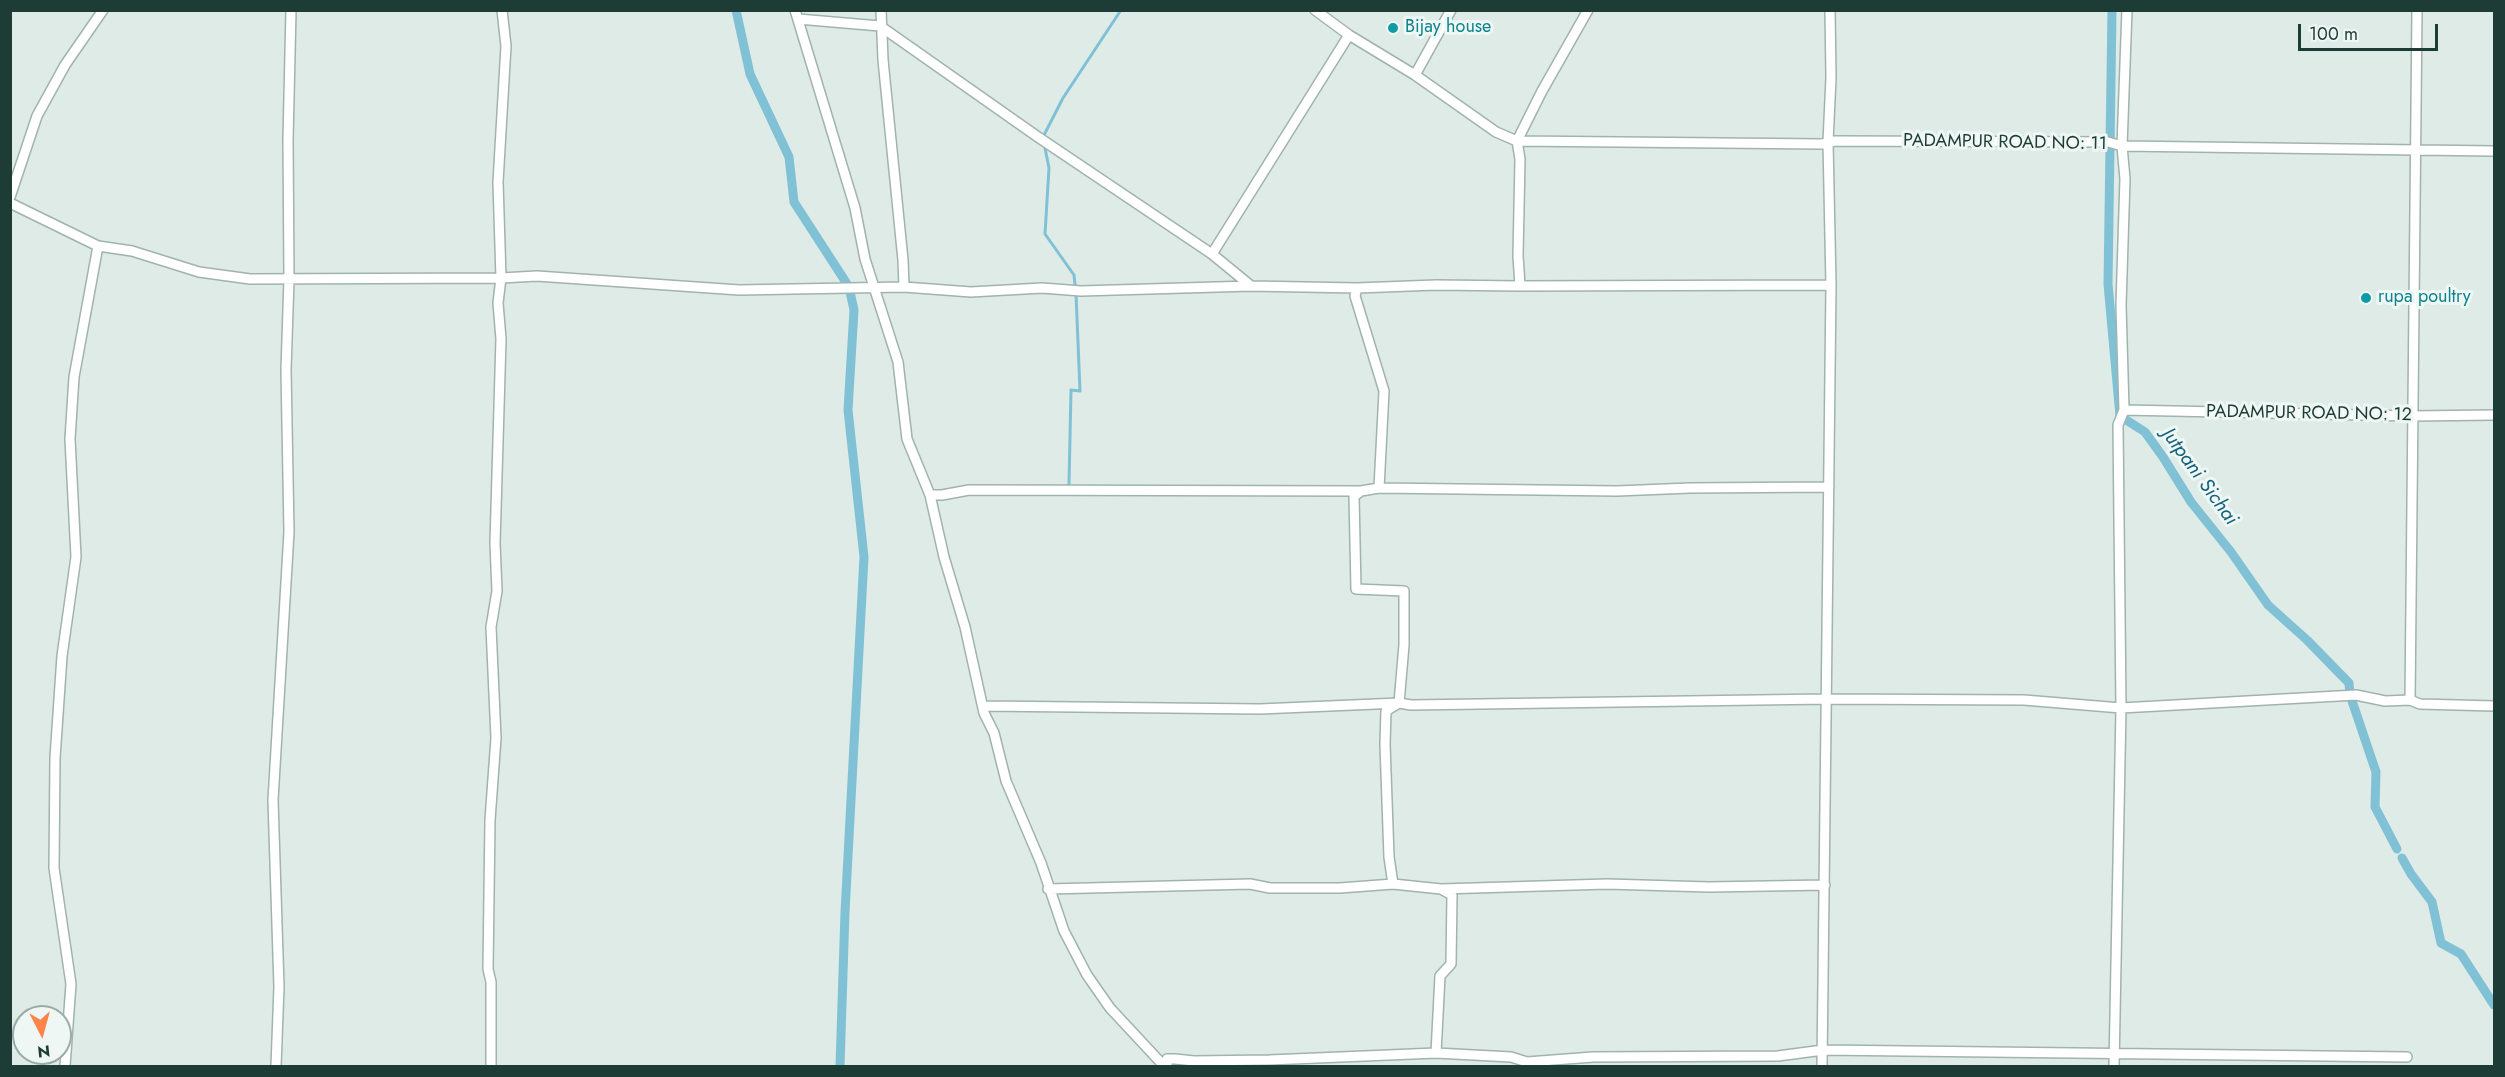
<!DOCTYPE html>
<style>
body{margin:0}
#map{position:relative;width:2505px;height:1077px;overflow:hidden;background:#deebe6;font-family:Jost,sans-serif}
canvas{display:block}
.frame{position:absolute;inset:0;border:12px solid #1e3c36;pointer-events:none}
.north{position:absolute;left:12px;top:1005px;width:60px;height:60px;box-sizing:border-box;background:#eef7f4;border:2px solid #9baca8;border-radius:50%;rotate:174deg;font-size:16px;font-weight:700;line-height:24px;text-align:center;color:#1e3c36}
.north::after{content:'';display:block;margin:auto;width:21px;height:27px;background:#fe8549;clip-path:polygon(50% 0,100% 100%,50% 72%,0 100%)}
.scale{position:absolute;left:2298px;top:24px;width:140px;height:27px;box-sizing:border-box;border:3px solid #1e3c36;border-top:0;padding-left:8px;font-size:18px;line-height:21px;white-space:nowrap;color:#1e3c36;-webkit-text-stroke:4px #eef7f4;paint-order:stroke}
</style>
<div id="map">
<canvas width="2505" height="1077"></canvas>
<div class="frame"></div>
<div class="north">N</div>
<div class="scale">100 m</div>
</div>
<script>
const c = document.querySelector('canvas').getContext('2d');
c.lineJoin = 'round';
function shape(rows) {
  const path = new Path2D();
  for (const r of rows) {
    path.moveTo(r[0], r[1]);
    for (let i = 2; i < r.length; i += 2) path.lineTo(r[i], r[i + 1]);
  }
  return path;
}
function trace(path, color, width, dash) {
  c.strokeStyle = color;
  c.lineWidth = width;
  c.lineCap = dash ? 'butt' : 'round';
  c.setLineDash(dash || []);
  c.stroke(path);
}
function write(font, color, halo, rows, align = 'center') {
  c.font = font + ' Jost,sans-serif';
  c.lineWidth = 6;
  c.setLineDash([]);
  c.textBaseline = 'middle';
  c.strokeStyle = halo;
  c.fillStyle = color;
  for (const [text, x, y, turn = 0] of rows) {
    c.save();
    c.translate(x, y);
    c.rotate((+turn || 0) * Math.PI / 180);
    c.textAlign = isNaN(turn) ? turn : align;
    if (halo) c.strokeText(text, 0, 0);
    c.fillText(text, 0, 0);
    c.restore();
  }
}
trace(shape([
 [1043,137,1063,98,1121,10],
 [1044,143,1049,168,1045,234,1074,275,1076,294,1080,391,1071,390,1069,484]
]), '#80c1d6', 3);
trace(shape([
 [736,10,750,74,789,157,794,202,849,287,854,310,848,410,864,557,845,912,840,1066],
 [2112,10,2108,284,2120,416,2145,432,2163,457,2191,502,2231,552,2268,605,2307,640,2349,683,2350,695,2376,772,2375,807,2397,849],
 [2402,858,2411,874,2432,902,2441,943,2461,954,2494,1005]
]), '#80c1d6', 9);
const street = shape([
 [795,10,855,208,865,259,898,362,907,439,930,495,944,557,965,627,984,713,994,733,1006,781,1041,863,1064,931,1087,975,1110,1008,1164,1066],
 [1315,10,1349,35,1415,75,1496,132,1517,141,1822,144,1835,141,2108,142,2122,146,2494,151],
 [2417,10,2410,700,2420,704,2494,706],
 [798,19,880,26,1038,137,1212,254,1251,286],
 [1415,75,1451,10],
 [10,197,37,116,65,65,103,10],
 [10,203,98,246,132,251,199,272,250,279,501,278,498,182,506,46,502,10],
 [1212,254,1349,35],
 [1520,286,1831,285],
 [904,287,971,292,1042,288,1081,291,1251,286,1357,288],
 [2124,410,2413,416,2494,415],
 [1379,488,1617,491,1690,488,1829,487],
 [1361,491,1354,496,1356,589,1404,591,1404,645,1399,703,1386,711,1385,744,1389,857,1393,884,1441,889,1607,884,1709,887,1825,885],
 [930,495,942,495,969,490,1361,491,1379,488,1384,391,1355,296,1357,288,1436,285,1520,286,1518,256,1520,159,1517,141,1542,91,1588,10],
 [984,706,1260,709,1399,703,1411,705,1826,699,2024,700,2121,708,2356,695,2385,701,2410,700],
 [1048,889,1250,884,1270,888,1340,888,1393,884],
 [1436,1053,1440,976,1451,964,1452,895,1441,889],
 [65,1066,71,984,54,868,55,758,62,656,76,557,70,439,74,377,98,246],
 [276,1066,279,987,273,800,289,532,286,370,289,279,288,140,291,10],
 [491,1066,491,982,488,969,490,820,496,738,491,627,497,591,495,543,501,339,498,303,501,278,537,276,739,290,904,287,903,260,883,60,881,10],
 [1167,1066,1167,1059,1175,1059,1194,1061,1269,1060,1436,1053,1511,1057,1527,1062,1593,1057,1778,1056,1823,1050,2407,1057],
 [1822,1066,1831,285,1828,142,1831,78,1830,10],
 [2114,1066,2121,708,2118,425,2124,410,2121,305,2125,179,2122,146,2127,10]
]);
trace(street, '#a1b3ae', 12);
trace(street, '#fff', 9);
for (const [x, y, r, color] of [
 [1393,28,6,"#0f9aa8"],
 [2366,298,6,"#0f9aa8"]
]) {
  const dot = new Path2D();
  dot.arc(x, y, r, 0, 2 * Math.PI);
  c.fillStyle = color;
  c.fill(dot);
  trace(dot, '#eef7f4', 2);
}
write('18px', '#0d838f', '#eef7f4', [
 ["Bijay house",1405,28],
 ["rupa poultry",2378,298]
], 'left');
write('18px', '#1e3c36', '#eef7f4', [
 ["PADAMPUR ROAD NO: 11",2005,143,1],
 ["PADAMPUR ROAD NO: 12",2309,414,1]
]);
write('italic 20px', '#14627c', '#eef7f4', [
 ["Jutpani Sichai",2199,477,54]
]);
</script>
